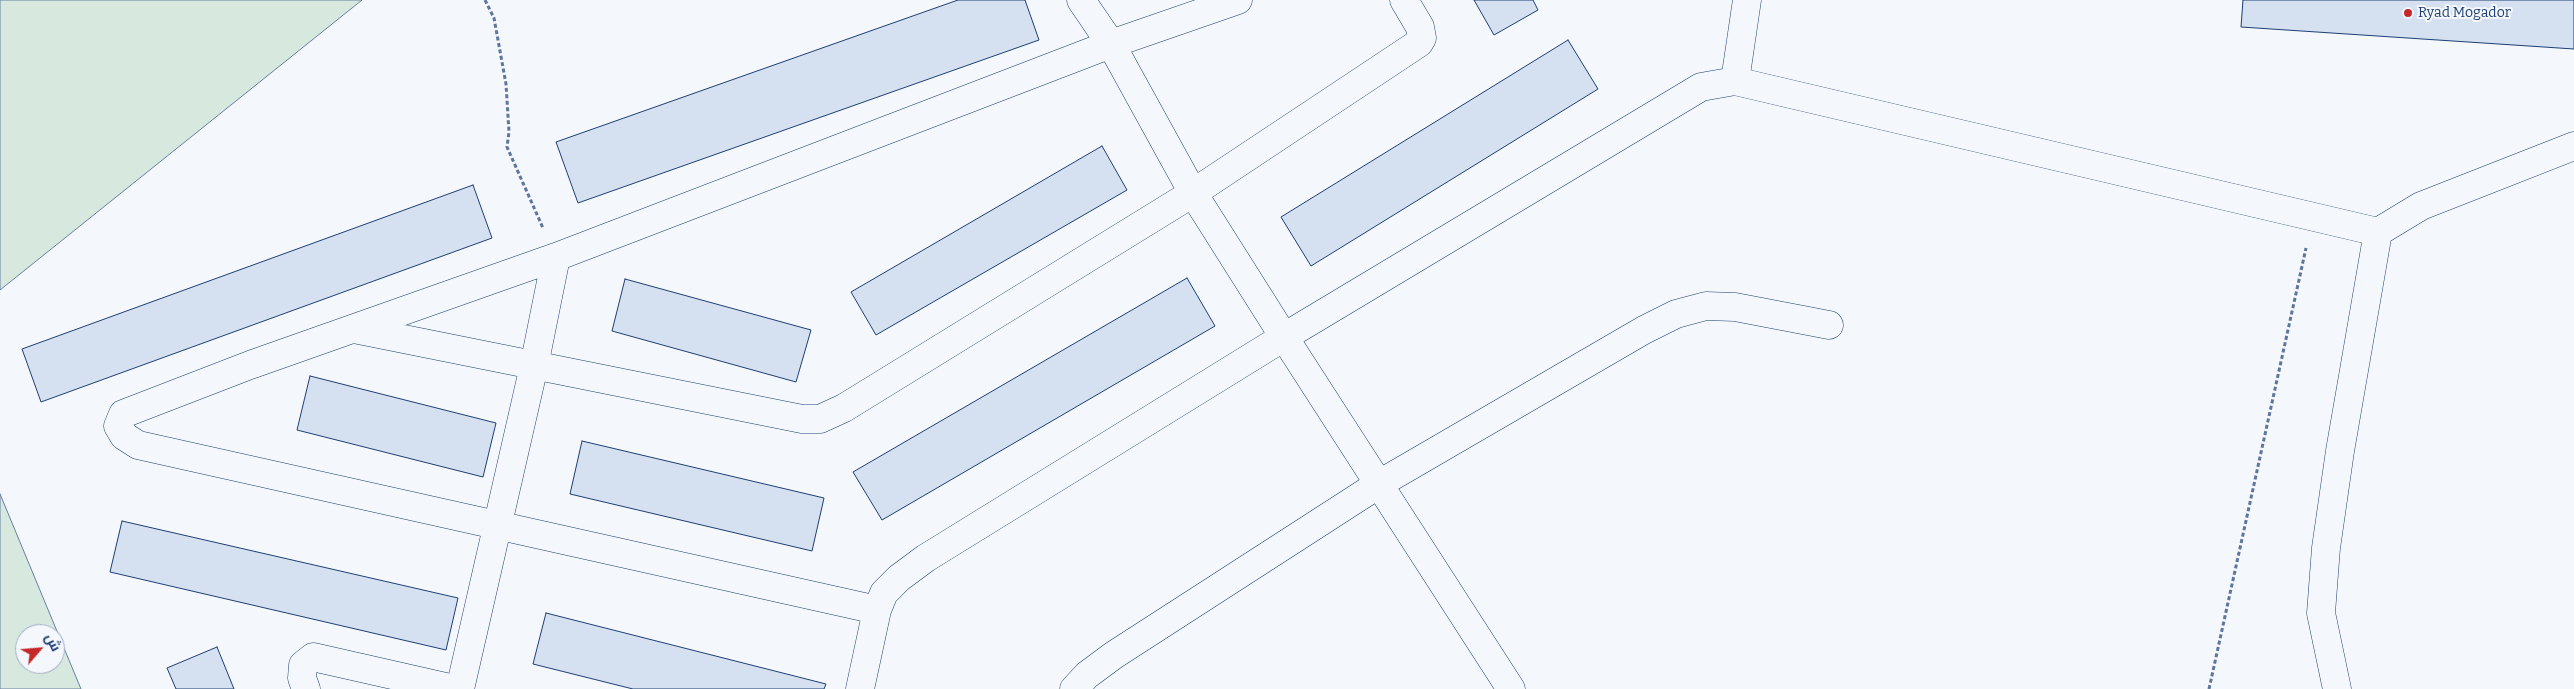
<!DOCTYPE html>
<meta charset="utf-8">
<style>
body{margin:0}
#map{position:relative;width:2574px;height:689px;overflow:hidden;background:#f4f7fb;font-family:Bitter,Cairo,serif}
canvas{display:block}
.north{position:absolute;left:15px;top:624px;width:50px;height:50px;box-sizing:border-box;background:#f4f7fb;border:1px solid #9eadc5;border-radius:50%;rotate:63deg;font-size:14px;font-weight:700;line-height:20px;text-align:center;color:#1d3f73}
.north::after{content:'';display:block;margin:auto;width:18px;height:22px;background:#c62828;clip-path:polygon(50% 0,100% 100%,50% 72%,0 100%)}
</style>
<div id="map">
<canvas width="2574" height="689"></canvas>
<div class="north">ش</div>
</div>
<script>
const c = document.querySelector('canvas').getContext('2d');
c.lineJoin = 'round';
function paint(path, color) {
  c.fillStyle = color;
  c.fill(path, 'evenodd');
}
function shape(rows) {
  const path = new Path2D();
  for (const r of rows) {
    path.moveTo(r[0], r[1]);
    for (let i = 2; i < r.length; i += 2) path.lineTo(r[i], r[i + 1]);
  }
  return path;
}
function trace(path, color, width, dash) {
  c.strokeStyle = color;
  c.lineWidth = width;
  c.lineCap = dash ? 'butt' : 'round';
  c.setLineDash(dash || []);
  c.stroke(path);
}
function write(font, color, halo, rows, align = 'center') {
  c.font = font + ' Bitter,serif';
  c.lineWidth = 4;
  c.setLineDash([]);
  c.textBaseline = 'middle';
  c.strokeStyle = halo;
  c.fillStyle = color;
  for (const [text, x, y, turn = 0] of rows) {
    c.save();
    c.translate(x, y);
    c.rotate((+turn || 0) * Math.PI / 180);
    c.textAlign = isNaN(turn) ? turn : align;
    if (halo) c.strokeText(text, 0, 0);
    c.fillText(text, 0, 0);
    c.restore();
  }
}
const green = shape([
 [0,0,362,0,0,290,0,0],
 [0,494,81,689,0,689,0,494],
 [25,634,55,634,55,664,25,664,25,634]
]);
paint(green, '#d7e8df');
trace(green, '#687fa3', 1);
const building = shape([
 [958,0,1025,0,1039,40,578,203,556,142,958,0],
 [1474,0,1533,0,1538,10,1494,35,1474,0],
 [2243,0,2574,0,2574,49,2241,27,2243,0],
 [1568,40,1598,89,1311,266,1281,217,1568,40],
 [1102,146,1127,190,876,335,851,292,1102,146],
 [473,185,492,238,41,402,22,349,473,185],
 [1187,278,1215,326,882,520,853,472,1187,278],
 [625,279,811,330,796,382,612,331,625,279],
 [310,376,496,423,483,477,297,430,310,376],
 [582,441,824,498,812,551,570,494,582,441],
 [122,521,458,598,446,650,110,572,122,521],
 [546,613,826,684,824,689,633,689,533,664,546,613],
 [217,647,234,689,176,689,167,668,217,647]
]);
paint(building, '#d5e0f0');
trace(building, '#1d3f73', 1);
const minor = shape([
 [1735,81,1747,0],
 [354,329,802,419,820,419,844,408,1193,193,1419,43,1422,38,1420,27,1404,0],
 [877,610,138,445,124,436,118,426,123,414,250,365,556,257,1111,44,1238,0],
 [306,689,302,678,303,665,313,657,454,689],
 [460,689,534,366,556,257],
 [860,689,877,610,884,593,899,578,926,558,1284,337,1193,193,1111,44,1081,0],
 [1074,689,1087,675,1114,655,1379,484,1644,330,1676,314,1706,306,1735,307,1829,325],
 [1511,689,1284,337,1701,87,1735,81,2378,232,2421,206,2574,146],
 [2337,689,2321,613,2326,548,2340,451,2378,232]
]);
trace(minor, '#1d3f73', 29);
trace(shape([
 [485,0,494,18,506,84,509,132,507,147,543,228],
 [2209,689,2306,248]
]), '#5e769c', 3, [4, 2.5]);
trace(minor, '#f4f7fb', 28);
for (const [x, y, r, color] of [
 [2408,13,5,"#c62828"]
]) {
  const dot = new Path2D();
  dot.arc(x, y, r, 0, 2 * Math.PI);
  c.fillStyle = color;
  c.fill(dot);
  trace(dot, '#f4f7fb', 2);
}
write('14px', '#1d3f73', '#f4f7fb', [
 ["Ryad Mogador",2418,13]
], 'left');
</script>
